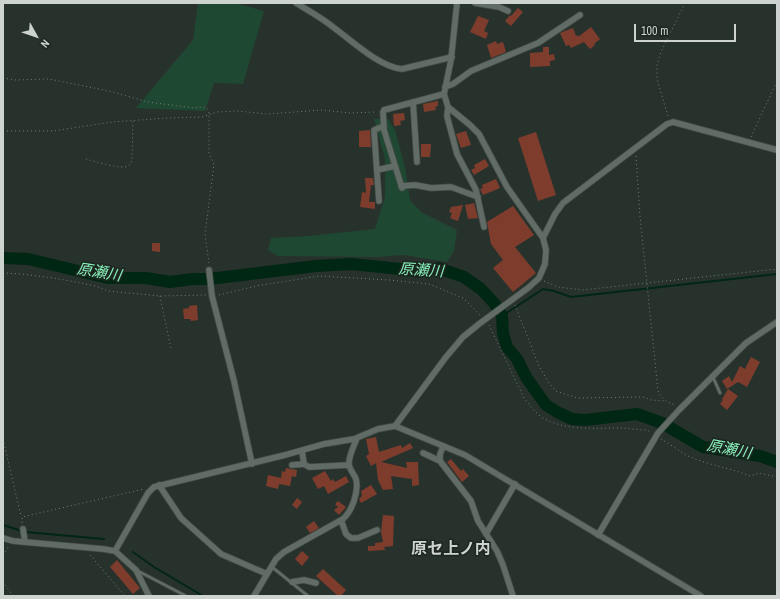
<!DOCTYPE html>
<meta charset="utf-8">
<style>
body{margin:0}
#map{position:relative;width:780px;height:599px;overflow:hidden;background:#28322c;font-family:"Archivo Narrow",sans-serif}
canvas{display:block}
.frame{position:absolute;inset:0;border:4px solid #cdd3cf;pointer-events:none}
.north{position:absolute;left:16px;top:16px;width:40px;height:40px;-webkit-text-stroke:3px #1e2822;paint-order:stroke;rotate:130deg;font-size:11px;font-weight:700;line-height:16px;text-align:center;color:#cdd3cf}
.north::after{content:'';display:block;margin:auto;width:14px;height:18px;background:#cdd3cf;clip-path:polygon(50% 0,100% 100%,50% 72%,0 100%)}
.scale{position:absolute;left:634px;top:24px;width:102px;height:18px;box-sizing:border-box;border:2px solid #cdd3cf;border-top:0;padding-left:5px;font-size:12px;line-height:14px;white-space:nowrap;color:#cdd3cf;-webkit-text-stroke:3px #1e2822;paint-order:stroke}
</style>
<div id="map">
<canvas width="780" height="599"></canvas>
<div class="frame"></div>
<div class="north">N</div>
<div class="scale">100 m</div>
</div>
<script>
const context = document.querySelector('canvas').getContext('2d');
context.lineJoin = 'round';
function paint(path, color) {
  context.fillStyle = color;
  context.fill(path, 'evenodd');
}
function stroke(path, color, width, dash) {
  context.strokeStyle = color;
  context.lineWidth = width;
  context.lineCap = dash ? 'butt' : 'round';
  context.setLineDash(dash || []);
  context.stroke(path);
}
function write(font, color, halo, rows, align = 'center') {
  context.font = font + ' "Archivo Narrow","Noto Sans JP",sans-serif';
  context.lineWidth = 3.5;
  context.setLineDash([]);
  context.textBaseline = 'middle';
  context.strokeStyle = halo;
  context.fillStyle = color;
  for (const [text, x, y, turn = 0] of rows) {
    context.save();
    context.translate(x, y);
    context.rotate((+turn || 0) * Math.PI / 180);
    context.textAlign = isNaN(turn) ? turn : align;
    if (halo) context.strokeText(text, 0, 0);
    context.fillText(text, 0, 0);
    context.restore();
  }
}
paint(new Path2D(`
 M 198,3 L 235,3 L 264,11 L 243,84 L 214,83 L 205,111 L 136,108 L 193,40 Z
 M 374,119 L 388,119 L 395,130 L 405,167 L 410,200 L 421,212 L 457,230 L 454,251 L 447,262 L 404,255 L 377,257 L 278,256 L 268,250 L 271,238 L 308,236 L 375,229 L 385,197 L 385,159 Z`), '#1f4833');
stroke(new Path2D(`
 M 502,316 L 543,289 L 554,291 L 571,297 L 777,274
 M 3,525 L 25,532 L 104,539
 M 133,552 L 154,567 L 203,596`), '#002614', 2);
stroke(new Path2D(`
 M 3,258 L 28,259 L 108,278 L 146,278 L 170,282 L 193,279 L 209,279 L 316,266 L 351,264 L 401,269 L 420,272 L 438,268 L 464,277 L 481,289 L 494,303 L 502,316 L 503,334 L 507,347 L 517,359 L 526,377 L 535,390 L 546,405 L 557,412 L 572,419 L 585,420 L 637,414 L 662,423 L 703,447 L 760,456 L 777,462`), '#002614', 12);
paint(new Path2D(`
 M 518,8 L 523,12 L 511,26 L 505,21 L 510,15 L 511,16 Z
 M 478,16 L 489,20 L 484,31 L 488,33 L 486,39 L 470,32 Z
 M 591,27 L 600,39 L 594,44 L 595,45 L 590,49 L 584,42 L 571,48 L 569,45 L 566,46 L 560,33 L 573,28 L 576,36 L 578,35 L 578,37 Z
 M 496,41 L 497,44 L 503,42 L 506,52 L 491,58 L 487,45 Z
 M 543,47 L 549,47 L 549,55 L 554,54 L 555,60 L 550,61 L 550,66 L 530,67 L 530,53 L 543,52 Z
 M 438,101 L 438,106 L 435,107 L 436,110 L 424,112 L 423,104 Z
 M 404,113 L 405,120 L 400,121 L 401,125 L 394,126 L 393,114 Z
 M 370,130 L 371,147 L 359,147 L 359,131 Z
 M 466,131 L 471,145 L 461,148 L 456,134 Z
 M 536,132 L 556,195 L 538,201 L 518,138 Z
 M 421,144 L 431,144 L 430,157 L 421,157 Z
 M 485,159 L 489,166 L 474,175 L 471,170 L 475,168 L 474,165 Z
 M 365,178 L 373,178 L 374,185 L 371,185 L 369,202 L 375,202 L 375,209 L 360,207 L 362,192 L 366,193 Z
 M 496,179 L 500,188 L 483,195 L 480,189 L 483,188 L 482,185 Z
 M 474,203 L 478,218 L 468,219 L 465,205 Z
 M 463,205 L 458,221 L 450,218 L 452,213 L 449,212 L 451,207 Z
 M 513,206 L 534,235 L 515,247 L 536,273 L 513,292 L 493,268 L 503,260 L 491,244 L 487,222 Z
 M 152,243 L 160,243 L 160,252 L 152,251 Z
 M 197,305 L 198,320 L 191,321 L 190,319 L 184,319 L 183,309 L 189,308 L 189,306 Z
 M 751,357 L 760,362 L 747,387 L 738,382 L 727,389 L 722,381 L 729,376 L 732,382 L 740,366 L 745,369 Z
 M 728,389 L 738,396 L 727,410 L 720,404 L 723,400 L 722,399 Z
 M 376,437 L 379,452 L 401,445 L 402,448 L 410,443 L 413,448 L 381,462 L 407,468 L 406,462 L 418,462 L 419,485 L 412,486 L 412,479 L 391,476 L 393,489 L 383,490 L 378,480 L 376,463 L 371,466 L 366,456 L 369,454 L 366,439 Z
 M 451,459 L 461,471 L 463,469 L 469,476 L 462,482 L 447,462 Z
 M 286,468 L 297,470 L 296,477 L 292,476 L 290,486 L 279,484 L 278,489 L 266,486 L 268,475 L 281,478 L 282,471 L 285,472 Z
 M 325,471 L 331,481 L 333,479 L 335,482 L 346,476 L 349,482 L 328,494 L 324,486 L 318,489 L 312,478 Z
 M 371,485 L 377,494 L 361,503 L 359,499 L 362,496 L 361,491 Z
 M 297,498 L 302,502 L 297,509 L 292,505 Z
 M 338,501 L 346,507 L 339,515 L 334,510 L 338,507 L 335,504 Z
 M 383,515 L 394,516 L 393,546 L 384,547 L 385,550 L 368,551 L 368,546 L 375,546 L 375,543 L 383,542 L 381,532 Z
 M 314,521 L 319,528 L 310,533 L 306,527 Z
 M 302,551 L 309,557 L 302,566 L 295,559 Z
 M 117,560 L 140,588 L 133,594 L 110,567 Z
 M 323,569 L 346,590 L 341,596 L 338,596 L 316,576 Z`), '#7e3d2c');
const lane = new Path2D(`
 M 713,377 L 720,393
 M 272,567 L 308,596
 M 138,571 L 186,596`);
const street = new Path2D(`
 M 296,3 C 309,11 322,18 333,27 C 351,40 379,67 402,69 L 452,57
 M 475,3 L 499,7 L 508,11
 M 445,87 L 453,84 L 471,71 L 538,43 L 580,15
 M 413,102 L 417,162
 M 448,107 L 447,116 L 457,154 L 476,190 L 484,227
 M 377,170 L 395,166
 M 401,186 L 415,185 L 431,188 L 451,187 L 478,197
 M 402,188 L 384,130 L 383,112 L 384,110 L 444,94
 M 379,201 L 374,130 L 384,126
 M 543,238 L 555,214 L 563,203 L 667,124 L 673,122 L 777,150
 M 209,270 L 212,296 L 234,381 L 252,464
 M 395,426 L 446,357 L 463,337 L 479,324 L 528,288 L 539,278 L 545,264 L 546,250 L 543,238 L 507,187 L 479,134 L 470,125 L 448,107 L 444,94 L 451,60 L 457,3
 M 443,447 L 440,454 L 440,461 L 471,501 L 478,521 L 497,551 L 503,565 L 513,596
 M 302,451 L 304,464
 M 423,453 L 440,461
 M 292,465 L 304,464 L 309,467 L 349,465
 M 159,485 L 181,518 L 221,554 L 267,574
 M 341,520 L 346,534 L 351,538 L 358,538 L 377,530
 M 23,529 L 25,542
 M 486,534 L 515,484
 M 598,535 L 658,433 L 679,410 L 746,343 L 777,322
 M 3,538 L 13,541 L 103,549 L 115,551
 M 292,582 L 304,580 L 316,583
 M 149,596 L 136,570 L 115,551 L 148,493 L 154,487 L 285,455 L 324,444 L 354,439 L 378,429 L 395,426 L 465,455 L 701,596
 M 254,596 L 276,559 L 284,552 L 343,519 C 352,511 359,492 356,479 C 354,474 350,470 349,465 C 348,457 354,446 357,438`);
stroke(lane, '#464e48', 4);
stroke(street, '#464e48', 7);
stroke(new Path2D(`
 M 3,78 L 16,80 L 49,79 L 109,91 L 148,102 L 194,108 L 202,107 L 208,109 L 209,114 L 209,154 L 214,164 L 205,235 L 209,263
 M 668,116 L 657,79 L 657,65 L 661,52 L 685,3
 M 3,131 L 53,131 L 112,122 L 168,118 L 202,117 L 217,112 L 237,111 L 268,114 L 322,110 L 350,113 L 376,112
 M 751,137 L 777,81
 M 636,156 L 640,216 L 658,391 C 662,399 667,402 675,405
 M 86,159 C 94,161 121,170 128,166 C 131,164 132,161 132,158 L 133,121
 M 3,273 C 29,274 55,278 81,283 C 90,285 99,286 107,291 L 160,296 L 206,295
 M 544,281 L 558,287 L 582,290 L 777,269
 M 219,295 L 256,286 L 319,276 L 389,280 L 429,284 L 463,298 L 480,315
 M 160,296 L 171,349
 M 515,305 L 539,366 L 549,383 L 556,391 L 577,398 L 643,397 L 651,400 L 665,401
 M 489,325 L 524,398 C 530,405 535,413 543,418 C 566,431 594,428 619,428 C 628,428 637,430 647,430 L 650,432
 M 3,439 L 21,516
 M 661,439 C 670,444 679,451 688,456 C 708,465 730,468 750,476 L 759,473 L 777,477
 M 22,523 L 22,517 L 144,489
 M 3,555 L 9,546
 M 90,555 L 125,596
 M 3,582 L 13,596`), '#757d78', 1, [1, 3]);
stroke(lane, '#606c65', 2.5);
stroke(street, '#606c65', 5.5);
write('italic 15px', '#88f0b9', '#1e2822', [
 ["原瀬川",421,271,4],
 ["原瀬川",99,273,9],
 ["原瀬川",729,450,11]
]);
write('bold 16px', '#cdd3cf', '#1e2822', [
 ["原セ上ノ内",451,550]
]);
</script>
